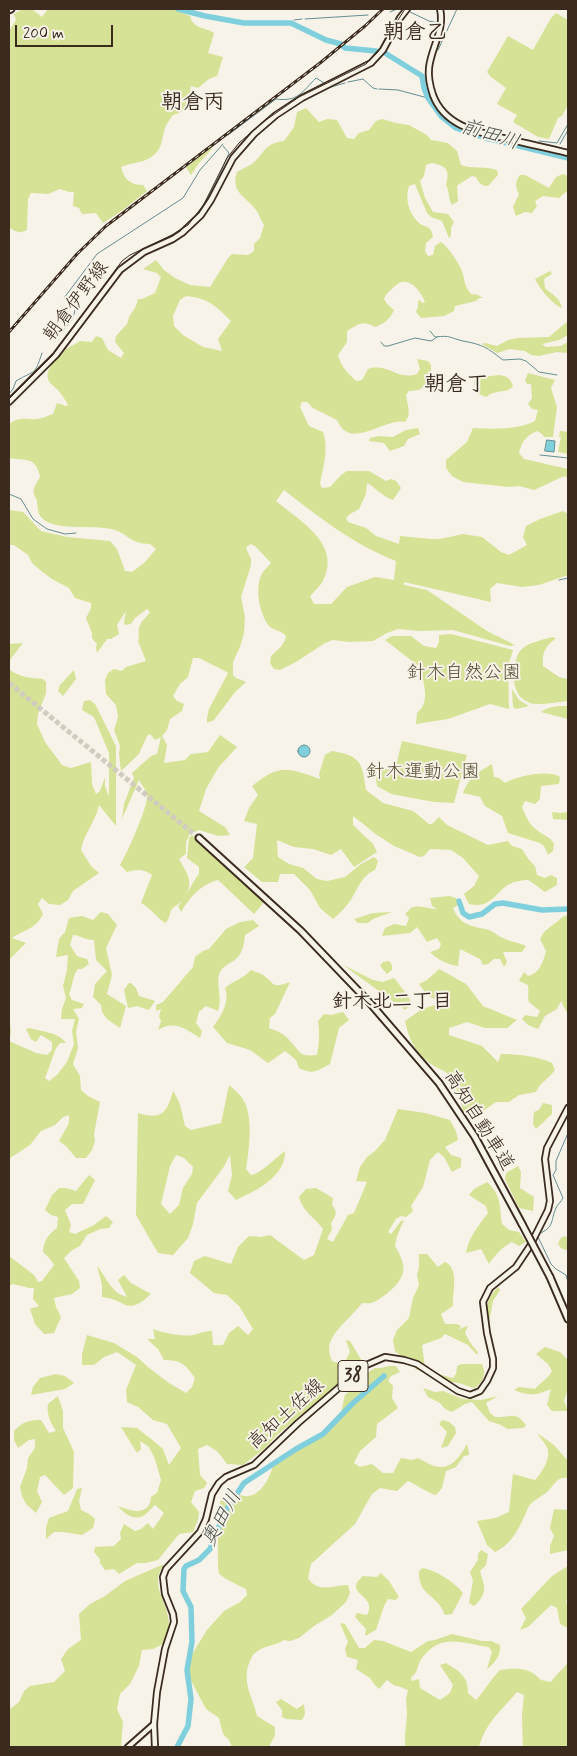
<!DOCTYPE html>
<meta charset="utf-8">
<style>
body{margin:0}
#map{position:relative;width:577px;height:1756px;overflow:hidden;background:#f7f3e8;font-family:Mynerve,sans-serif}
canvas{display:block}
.frame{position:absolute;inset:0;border:10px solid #3b2a1e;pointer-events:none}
.scale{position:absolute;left:15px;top:25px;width:98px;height:22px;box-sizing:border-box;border:2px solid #3b2a1e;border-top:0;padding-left:6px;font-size:15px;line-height:18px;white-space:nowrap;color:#3b2a1e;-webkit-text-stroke:4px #f7f3e8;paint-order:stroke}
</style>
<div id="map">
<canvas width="577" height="1756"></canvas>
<div class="frame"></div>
<div class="scale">200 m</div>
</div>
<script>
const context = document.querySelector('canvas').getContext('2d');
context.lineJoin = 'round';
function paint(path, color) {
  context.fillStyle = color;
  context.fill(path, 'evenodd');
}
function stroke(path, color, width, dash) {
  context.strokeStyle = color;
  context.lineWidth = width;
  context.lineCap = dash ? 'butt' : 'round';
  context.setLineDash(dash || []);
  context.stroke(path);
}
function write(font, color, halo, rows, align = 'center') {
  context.font = font + ' Mynerve,"Klee One",sans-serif';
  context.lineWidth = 4;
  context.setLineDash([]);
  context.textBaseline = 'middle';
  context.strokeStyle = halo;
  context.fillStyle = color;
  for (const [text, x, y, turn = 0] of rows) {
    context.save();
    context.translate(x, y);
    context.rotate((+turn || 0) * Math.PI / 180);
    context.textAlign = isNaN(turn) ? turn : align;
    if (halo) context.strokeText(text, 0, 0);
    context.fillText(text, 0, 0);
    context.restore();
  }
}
paint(new Path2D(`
 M 22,9 L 32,9 L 42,17 L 48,9 L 173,9 L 190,16 C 193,29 205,27 214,33 L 208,53 L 223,57 L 217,76 L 209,79 L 198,88 L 191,86 C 189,98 188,112 173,115 C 170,119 167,123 165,128 C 161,141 163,151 148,159 C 140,163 130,163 121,167 C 124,179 130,185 143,185 L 147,191 L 123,210 L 103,223 L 96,213 L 82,214 L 79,208 L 73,206 L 74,192 L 69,192 L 60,189 L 48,194 L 31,193 L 28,199 L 27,230 C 19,234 16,232 9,227 L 9,31 L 16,20 L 14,14 Z
 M 556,13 L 568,20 L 568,105 L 562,116 L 558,118 L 549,139 L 538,137 L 513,122 L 517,115 L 497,104 L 506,88 L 491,77 L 487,72 L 508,36 L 533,50 L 551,18 Z
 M 306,108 L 319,122 L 327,119 L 337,120 L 347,138 L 354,139 L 359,133 L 369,130 L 376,121 L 382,119 L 396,123 L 409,125 L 427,135 L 431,140 L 448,143 L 457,151 L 461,165 C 472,169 485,166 497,170 L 498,175 L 488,186 C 481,186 479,183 476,177 L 472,176 C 467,180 462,181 457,186 L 458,201 L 452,205 C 448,198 450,192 446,185 C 450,170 447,166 432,163 L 426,165 L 424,176 L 420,181 L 425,198 L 433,212 L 448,214 L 454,222 L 451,228 L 451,236 L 449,238 L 442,221 L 431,217 L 427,213 L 415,184 L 409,186 C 405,198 408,211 417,221 C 424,229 431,223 433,237 L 426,243 L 425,251 L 428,256 L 433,255 L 435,246 L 441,242 C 448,247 459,263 462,271 C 465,280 464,286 471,294 L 478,295 L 483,298 L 479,298 L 476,301 L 455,306 L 454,311 L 444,316 L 421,318 L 416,312 L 418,307 L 418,301 L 420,300 L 422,303 L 425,302 C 420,290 408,274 395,286 C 390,291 386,293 384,299 L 387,304 L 394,310 C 390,319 384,324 375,327 C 361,320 360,324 347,331 L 347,342 L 338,355 C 341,367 348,373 356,381 L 362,380 L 368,369 C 387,362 398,381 417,374 L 420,369 L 417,359 L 428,361 L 431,365 L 431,378 L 429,384 L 435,393 L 431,394 L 428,389 L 423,387 L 419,390 L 409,391 L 406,395 C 407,405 412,413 405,422 C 385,417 350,452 337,420 L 313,408 L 307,402 L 302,402 L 300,407 L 309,426 L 323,432 C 329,448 323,468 320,484 L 322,488 L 330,487 L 341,475 L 347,471 L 369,471 L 386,481 L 391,479 L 396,481 L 401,488 L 393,500 C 383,497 376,488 367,483 L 366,494 L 359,509 L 350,514 L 346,518 L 348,522 L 366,528 L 376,536 L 399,544 L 400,536 L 431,539 L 440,539 L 463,534 L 482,537 L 501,552 L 509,555 L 527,545 L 523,537 L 526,526 L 540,519 L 563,511 L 568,514 L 568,575 L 539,585 L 522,587 L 497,583 L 490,589 L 491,602 L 404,582 L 404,585 L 427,590 L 487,631 L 515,645 L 510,646 L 453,630 L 420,631 L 398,629 L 387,633 L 373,641 L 349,642 L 333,640 L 325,643 L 296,662 L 280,670 L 274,669 L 270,663 L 271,656 C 278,649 284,646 286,636 C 281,630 274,631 269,626 C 259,613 254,586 263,572 C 265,569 269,566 271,563 L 255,546 L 250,544 L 246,548 L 251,559 L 251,565 L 241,597 L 245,617 L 244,633 L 240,647 L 233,662 L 233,675 L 236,678 L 246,682 L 235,692 L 214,720 L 207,723 L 207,718 L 209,709 L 228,673 L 225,671 L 199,658 L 193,658 L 188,677 L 180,684 L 173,696 L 177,701 L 184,704 L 182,711 L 170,719 L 167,730 L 162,736 L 167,745 L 164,763 L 185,760 L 191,754 L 208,752 L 220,735 L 237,747 L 218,768 L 206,789 L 199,811 L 225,827 L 230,835 L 218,836 L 199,830 L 190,834 L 186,842 L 186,854 L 179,859 C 187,873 195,883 184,898 C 181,903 176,905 172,909 C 169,914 170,919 165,923 C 156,917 151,908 141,903 L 152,875 C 144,869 137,869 127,872 L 120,865 C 127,853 149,806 147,794 C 146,790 141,784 139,780 L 122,819 L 124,804 L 134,778 L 132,773 L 151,756 L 157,754 L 161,737 L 155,740 L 150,734 L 147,736 L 139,754 L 121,771 L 119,754 L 120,746 L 114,730 L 118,717 L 116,705 L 106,694 L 105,680 L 108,673 L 114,669 L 122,671 L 126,667 L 146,661 L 138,641 C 140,636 138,632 139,628 C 140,622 147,617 150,612 L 147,609 L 135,618 L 131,624 L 125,625 L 124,622 L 126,611 L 117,625 L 119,634 L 111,639 L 107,639 L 97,653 L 96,647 L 97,644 L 92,638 L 92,633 L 86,618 L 91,608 L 91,603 L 75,598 L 69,588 L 52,579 L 40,570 L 32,563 L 28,555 L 14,545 L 9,545 L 9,510 L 23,512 L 41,531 L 67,537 L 110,541 L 117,549 L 125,571 L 132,572 L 144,563 L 156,549 L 150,544 C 129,544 127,532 111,529 C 94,525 56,531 43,519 C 37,514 38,508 37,501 C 36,497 35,498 34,494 C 32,488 37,483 40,477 C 36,456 26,461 9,458 L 9,424 C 21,416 25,420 37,419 C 43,419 48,415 53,414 L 57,403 L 66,406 L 68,405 C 65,400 62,394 57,389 C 54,386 50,384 49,381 C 43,372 57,357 64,351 C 69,346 75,345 80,341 L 92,342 L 96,336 L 102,338 L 108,350 L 121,358 L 124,353 L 115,342 L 116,336 L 127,324 L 129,317 L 136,306 L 138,299 L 142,299 L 155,293 L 161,277 L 157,273 L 143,269 L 156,260 L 164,270 L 175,278 L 190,285 L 210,287 L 228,258 L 232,254 L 248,255 L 254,251 L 254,244 L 260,238 L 264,225 C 261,221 260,216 257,211 C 247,197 230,193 237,172 C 242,169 247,167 252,164 C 266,152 263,144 284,141 L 294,127 L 297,112 ZM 186,296 C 208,298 216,306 231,321 L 218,339 L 222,351 L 203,347 L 183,335 L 174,326 L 173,316 L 180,300 ZM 284,490 C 320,518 353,544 396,561 L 394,580 L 375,577 L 347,587 L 331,604 L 314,604 L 310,596 C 314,592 320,586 323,581 C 342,544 300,521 276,501 Z
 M 211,148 L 212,149 L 199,163 L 191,175 L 186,167 Z
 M 563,174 L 568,176 L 567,191 L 559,198 L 543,196 L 535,201 L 537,206 L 532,213 L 525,212 L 516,216 L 513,207 L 519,194 C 515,186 515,182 520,175 L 525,175 L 549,188 L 556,177 Z
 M 550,271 L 552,274 L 544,279 L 545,288 C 553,295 560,298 562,308 C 552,304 540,289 535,279 Z
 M 568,321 L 568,335 L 559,340 L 542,344 L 546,347 L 561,346 L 568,342 L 568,353 L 557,352 L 539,356 L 531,355 L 525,351 L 510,349 L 497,353 L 482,344 L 485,343 L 497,346 L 508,340 L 518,338 L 549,337 Z
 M 528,373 L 555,380 L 551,388 L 557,407 L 553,437 L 544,437 L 542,434 L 537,431 C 526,436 522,441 519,453 L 524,459 L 568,469 L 568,480 L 566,476 L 562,477 L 534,490 L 519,486 L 509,487 L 463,482 L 452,476 L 446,468 L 446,460 L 467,442 L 473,428 C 492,429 519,430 535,421 L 538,410 L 532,409 L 528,404 L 532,398 L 531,384 L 527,384 L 525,380 Z
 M 499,375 C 507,376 510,378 513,386 C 507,393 502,390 493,393 C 491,393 488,396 486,397 C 477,394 474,390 474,381 L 483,377 Z
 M 418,428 L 420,434 L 408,439 L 404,446 L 390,451 L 384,443 L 369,441 L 370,438 L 379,436 L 393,437 L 406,430 Z
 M 560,431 L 568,432 L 568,454 L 558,452 L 561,437 L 559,437 Z
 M 451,634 L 513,650 L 508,666 L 509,709 L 490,704 L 448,719 L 416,724 L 417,713 C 431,702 423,684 421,668 L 385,640 L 392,636 L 411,636 L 424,646 L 436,648 L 439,642 L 439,635 Z
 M 552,637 L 556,638 C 545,647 542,652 543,666 L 559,677 L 568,679 L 568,701 C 558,702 538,706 530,703 C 523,700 518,696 516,689 C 512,680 514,659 520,651 C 526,643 542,640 552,637 Z
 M 23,643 L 9,661 L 9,644 Z
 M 9,669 C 18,677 31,678 43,679 L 46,682 L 46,693 L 38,714 L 37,724 L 45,742 L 62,765 L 71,768 L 91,762 L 92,784 L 96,794 L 100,791 L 105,777 L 105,786 L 109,797 L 109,753 L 94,717 L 82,710 L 84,701 L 90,700 L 95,704 L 116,746 L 116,826 L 99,805 C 96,821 84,833 81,850 L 91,866 L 99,873 L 73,891 L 68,900 L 60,905 L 49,904 L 42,898 L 38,904 L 43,914 C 35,930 25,929 12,938 L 26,943 L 9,960 Z
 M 74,670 L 76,679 L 63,696 L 58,691 L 60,685 Z
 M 512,689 L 519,700 L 529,706 L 516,709 L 513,707 Z
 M 568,706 L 568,719 L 541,712 C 548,706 560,706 568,706 Z
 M 402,741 L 467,755 L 454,803 L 434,802 L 391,794 L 377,786 L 374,768 L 395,770 Z
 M 332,751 C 361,756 362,762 366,790 L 383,803 L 413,811 L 429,824 L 432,824 L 439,817 L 447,825 L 488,845 L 508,841 L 512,846 L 522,849 L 529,860 L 535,866 L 537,875 L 545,878 L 551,875 L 557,878 L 557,885 L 545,892 C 540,889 534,883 528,880 C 527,880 522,880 520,881 C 496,883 496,911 469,904 L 464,894 L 474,886 L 479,876 L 463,858 L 451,850 L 430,849 L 424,856 L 420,857 L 394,846 L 377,835 L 353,816 L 353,825 L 373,844 L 377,852 L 354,867 L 341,849 L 331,855 L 313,849 L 294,847 L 277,840 L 278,857 L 289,864 L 303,868 L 317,879 L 327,881 L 345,877 L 361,864 L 374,857 L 378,861 L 375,870 C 361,876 358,889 350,901 C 345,908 340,913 333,919 L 320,908 L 310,890 L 294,874 L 280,874 L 278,882 L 262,882 L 244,867 L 253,858 L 257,824 L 244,821 L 249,808 L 258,795 L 252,786 C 280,763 288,768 320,779 L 319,774 L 325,755 Z
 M 492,764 L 494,777 L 499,778 L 505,783 C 516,776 549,769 560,777 L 559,784 L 541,786 L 540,799 L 535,804 L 525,801 L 522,807 C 526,816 529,825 538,831 C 544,836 550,836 554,844 L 553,851 L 548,855 L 544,846 L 540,843 L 508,833 L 502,816 L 485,806 L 480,797 L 463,793 C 470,776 477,773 492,764 Z
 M 552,812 L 561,813 L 568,812 L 568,820 L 553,819 Z
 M 192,835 L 265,901 L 254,914 L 218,880 C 201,884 189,898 181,912 L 178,906 C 187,896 191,884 199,874 L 199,867 L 187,858 L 189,838 Z
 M 449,896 L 456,898 L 460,904 L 453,908 C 460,926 473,926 489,930 C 494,932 498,936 503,938 C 510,942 518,942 526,946 L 522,952 L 503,952 L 507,962 L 504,967 L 500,959 L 494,959 L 488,964 L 483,965 L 480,959 L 460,949 L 458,966 C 449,965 436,959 430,952 L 439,949 L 441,944 L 437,938 L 427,942 L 417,927 L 410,933 L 382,936 L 385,928 L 394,924 L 406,926 L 409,918 L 405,914 C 407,912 409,910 411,908 C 419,904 429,909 437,909 L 432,906 L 430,898 Z
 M 101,912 L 108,914 L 117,925 L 106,948 L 112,975 L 107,994 L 126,1006 L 120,1028 L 107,1019 L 102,1012 L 101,1005 L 93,997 L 95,984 L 107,971 L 96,960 L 94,940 C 84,940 79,935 73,935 L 70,945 L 77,956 L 87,959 L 89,964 L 82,969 L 78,969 C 72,976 73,986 69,994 L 72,1000 L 84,1004 L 82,1008 L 73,1009 L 79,1019 L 76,1032 L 78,1048 L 73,1064 L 80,1076 L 81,1090 L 88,1096 L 100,1102 L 94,1134 L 95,1141 L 92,1150 L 86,1158 L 76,1158 L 66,1146 L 59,1141 L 69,1123 L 69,1115 L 63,1117 L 55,1125 L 41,1131 L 30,1145 L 10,1158 L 9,1162 L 9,1023 L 10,1023 L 11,1032 L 9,1041 L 36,1053 L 47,1055 L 52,1050 L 52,1042 L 41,1035 L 36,1042 L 31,1039 L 26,1029 L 30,1028 C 43,1032 58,1032 66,1043 L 60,1043 L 56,1048 L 45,1078 L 49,1081 L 57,1075 L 67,1062 L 74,1044 L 72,1031 L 75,1019 L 61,1019 L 62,1009 L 66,998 L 63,986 L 67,970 L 68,955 L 56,957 L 59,939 L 65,932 L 69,918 L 82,916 L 93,920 Z
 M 392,912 L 373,919 L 368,923 L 358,923 L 354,919 L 373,913 Z
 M 568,915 L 568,1015 L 561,1001 L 557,1009 L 545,1016 L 538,1029 L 528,1025 L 522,1019 L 525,1015 L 537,1017 L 540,1011 C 523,997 530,1005 528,985 L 519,981 L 524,972 L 528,976 C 540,973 543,962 546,951 L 540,939 L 544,932 L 564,916 Z
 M 253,920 L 259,926 L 245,935 C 244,944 243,953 235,960 C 229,964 224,965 220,972 C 215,984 223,997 218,1011 L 206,1006 L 199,1012 L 196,1023 L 202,1031 L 200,1038 C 185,1029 175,1020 158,1030 L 161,1021 L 159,1017 L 161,1009 L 156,1011 L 156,1005 L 163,1002 L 193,967 L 195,957 L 203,951 L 209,949 L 226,929 L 240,922 Z
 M 389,961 L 392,965 L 392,970 L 387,974 L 380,966 L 383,962 Z
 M 343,965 L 373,980 L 383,982 L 394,978 L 409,997 L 411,1005 L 405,1010 Z
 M 439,969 L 466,984 L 483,1006 L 517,1020 L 507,1028 L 485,1028 L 467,1022 L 449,1028 L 449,1035 L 482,1046 L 498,1062 L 501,1054 C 517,1054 537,1056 552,1063 L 555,1070 C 548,1080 541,1081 536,1092 L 519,1095 L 509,1102 L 496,1102 L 476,1116 L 464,1113 C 460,1100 457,1085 448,1074 C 444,1070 439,1069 434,1066 C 417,1055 409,1041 405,1021 L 422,1009 L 435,1005 L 435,999 L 428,996 L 419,984 L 427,980 Z
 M 251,970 C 255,972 260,973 263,975 C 276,984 271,989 290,982 L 275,1014 L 270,1018 L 269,1028 C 277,1031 285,1034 290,1041 C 301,1052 298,1057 317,1055 C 319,1044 320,1032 318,1021 L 324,1014 L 331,1015 L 343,1012 L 349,1020 L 339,1028 L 330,1064 C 317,1071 313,1075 299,1068 L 296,1060 L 285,1051 L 268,1063 L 250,1050 L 227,1043 L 213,1027 C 221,1016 230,1003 225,988 C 233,981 244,978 251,970 Z
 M 129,983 L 131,983 L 136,988 L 139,996 L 155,1001 L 149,1010 L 137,1006 L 128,1008 L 124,990 Z
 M 229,1085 C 235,1090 242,1096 245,1103 C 253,1121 249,1150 246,1169 L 251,1175 C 262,1173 275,1158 285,1151 C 286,1176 256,1191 236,1200 L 228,1191 L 232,1175 L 230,1155 L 223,1168 L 197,1203 L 193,1224 L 188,1238 L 173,1255 L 158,1253 L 136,1215 L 138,1113 C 162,1120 167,1113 173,1091 C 181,1102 182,1114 185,1126 L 191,1130 L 221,1123 ZM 176,1155 L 184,1158 L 193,1167 L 192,1174 L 183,1188 L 179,1205 L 170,1214 L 161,1204 L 170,1166 Z
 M 543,1103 L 552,1105 L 552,1114 L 536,1129 L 533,1124 L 534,1112 L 539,1110 Z
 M 398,1109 L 425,1113 L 450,1120 L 456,1131 L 458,1140 L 445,1147 L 451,1155 L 461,1158 L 461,1167 L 452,1172 L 444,1157 L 438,1152 L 430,1160 L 423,1187 L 411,1206 L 413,1211 L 406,1217 L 401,1216 L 396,1219 L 388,1232 L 391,1234 L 401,1221 L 404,1220 L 397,1236 L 395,1246 C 399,1253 405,1263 403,1272 C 401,1284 384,1297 374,1302 C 370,1304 366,1303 362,1303 C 352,1317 329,1333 329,1349 C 329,1353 331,1358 332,1361 L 343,1365 L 350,1352 L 346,1340 L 350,1341 L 362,1361 L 346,1376 L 331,1394 L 307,1410 L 277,1435 L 264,1449 L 243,1465 L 227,1464 L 218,1452 L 207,1445 L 198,1449 L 200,1475 L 207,1483 L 204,1488 L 195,1491 L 191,1502 L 199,1512 L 198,1520 L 193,1532 L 179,1534 L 158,1560 L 146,1563 L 137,1563 L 119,1574 L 114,1569 L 105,1570 L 100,1563 L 100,1559 L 94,1552 L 95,1547 L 114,1546 L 121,1539 L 120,1533 L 124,1524 L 135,1531 L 141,1529 L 148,1523 L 153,1529 L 164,1513 L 155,1505 C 151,1508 147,1514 143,1516 C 133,1521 123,1513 118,1506 C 130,1511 150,1517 151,1497 L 157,1493 L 161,1480 L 155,1459 L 149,1447 L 140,1441 L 141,1449 L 137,1453 L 121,1427 L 137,1428 L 151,1439 L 163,1449 L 169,1465 L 181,1448 L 167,1424 L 153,1420 L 138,1407 L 127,1402 L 126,1390 L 136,1365 L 117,1352 L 104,1357 L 94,1365 L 82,1365 L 82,1354 L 87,1335 L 114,1343 L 137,1357 L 148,1367 L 169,1383 L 186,1393 L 192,1387 L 195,1378 C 185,1364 181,1360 164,1360 L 158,1349 L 147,1339 L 155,1339 L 153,1329 C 163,1333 186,1338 197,1334 C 203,1332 205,1331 212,1331 L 213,1345 L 223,1345 L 229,1333 L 238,1326 L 248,1335 L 253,1329 L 239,1306 L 227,1295 L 214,1293 L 190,1273 L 194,1261 L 205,1256 L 231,1264 L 238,1247 L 249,1236 L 261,1237 L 270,1235 L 304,1260 L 314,1255 L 323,1229 C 314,1217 303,1212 299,1197 L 306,1189 L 316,1188 L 333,1198 L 332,1205 C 338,1212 336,1216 331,1223 L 332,1229 L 327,1239 L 333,1242 L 348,1215 L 354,1213 L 367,1182 L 356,1181 L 360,1167 L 367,1157 L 375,1151 L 385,1140 Z
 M 518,1166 L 521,1172 L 520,1188 L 534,1197 L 533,1211 L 519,1208 L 505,1179 L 506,1173 Z
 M 89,1175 L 95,1180 L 83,1204 L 72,1204 L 65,1210 L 71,1225 L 69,1232 L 75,1234 L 94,1225 L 106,1216 L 113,1222 L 109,1228 L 100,1229 L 87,1235 L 80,1246 L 71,1251 L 64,1258 L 79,1281 L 80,1288 L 72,1294 L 54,1298 L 56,1307 L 61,1317 L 54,1333 L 44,1334 L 35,1324 L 30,1309 L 39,1306 L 33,1299 L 34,1288 L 29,1288 L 13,1284 L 9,1286 L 9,1289 L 9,1256 L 34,1275 L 38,1282 L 42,1281 L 54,1265 L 50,1259 L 43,1252 C 44,1240 48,1235 57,1228 L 58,1217 L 51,1215 L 45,1210 L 52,1195 L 59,1188 L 66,1188 L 76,1191 Z
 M 487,1182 C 502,1196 499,1204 502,1224 L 509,1230 L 519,1232 L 526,1242 L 519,1246 L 512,1242 C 502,1247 496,1254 489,1264 L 481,1249 L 466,1253 C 469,1237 478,1226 488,1213 L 486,1206 L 469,1195 L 474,1189 Z
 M 564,1236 L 568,1238 L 568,1251 L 561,1248 L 558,1244 L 560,1239 Z
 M 419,1254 L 427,1254 L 438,1267 L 445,1262 C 460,1269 452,1293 453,1306 L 441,1314 L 445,1324 L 457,1324 L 461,1326 L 459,1330 L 464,1327 L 468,1326 L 465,1333 L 471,1344 L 478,1352 L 477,1355 L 468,1345 L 445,1334 L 441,1338 L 422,1345 L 425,1367 L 417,1370 L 395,1351 L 393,1340 L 397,1330 L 409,1318 L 413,1298 L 419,1285 L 417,1275 L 419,1267 Z
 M 97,1266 C 107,1278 111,1293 127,1297 L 118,1280 L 124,1275 L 131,1283 L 151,1294 C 126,1317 128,1300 102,1297 L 102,1285 Z
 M 498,1287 L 500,1290 L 493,1301 L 488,1328 C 484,1312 486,1299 498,1287 Z
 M 545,1347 L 560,1352 L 568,1360 L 568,1388 L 564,1401 L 568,1411 L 552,1411 L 547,1405 L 551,1389 C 535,1396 530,1396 514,1390 L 519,1387 L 535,1389 C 541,1382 548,1379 552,1371 L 548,1364 L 536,1354 Z
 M 462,1364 L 482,1364 C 487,1375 483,1381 475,1388 C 469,1387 463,1384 458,1383 C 451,1382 446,1381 440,1379 L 438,1374 L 453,1378 L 456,1374 L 457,1366 Z
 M 389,1366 L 396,1366 L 400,1372 L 391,1376 L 388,1381 L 393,1386 L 392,1398 L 398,1408 L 377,1424 L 376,1437 L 360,1451 L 354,1463 L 360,1467 L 372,1464 L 383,1473 L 393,1473 L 401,1458 L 412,1460 L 418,1458 C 422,1460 425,1462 429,1464 C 449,1473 458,1460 467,1444 L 469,1452 L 469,1455 L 464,1456 L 456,1467 L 446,1471 L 442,1488 L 436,1495 C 425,1492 418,1485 408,1481 L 397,1491 L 380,1488 L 372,1494 L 355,1524 L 311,1564 L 308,1578 C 318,1594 333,1585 348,1585 L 350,1593 L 346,1602 L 332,1615 L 314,1626 L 299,1638 L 290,1641 L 284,1640 C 275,1646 264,1645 255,1653 C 251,1656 250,1662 248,1666 C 243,1685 253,1698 257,1716 L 275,1727 L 275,1735 L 269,1747 L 232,1747 L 229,1740 L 223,1734 L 219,1718 L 206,1709 L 188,1675 L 189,1659 L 207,1630 L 224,1611 L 240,1602 L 247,1595 L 246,1589 C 240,1586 222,1578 219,1573 C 217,1569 218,1507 220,1502 C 223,1497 227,1495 232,1492 C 237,1494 244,1497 248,1496 C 262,1495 273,1473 273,1462 L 318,1439 L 329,1429 L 341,1412 L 345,1395 L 350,1391 L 353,1386 L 358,1386 L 364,1375 L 375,1368 L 381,1368 Z
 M 56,1374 L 65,1376 L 74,1383 L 65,1389 L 31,1395 L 33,1387 L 40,1378 Z
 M 423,1388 L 435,1392 L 443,1391 L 463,1399 L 481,1400 L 498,1396 L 486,1403 L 490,1413 L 495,1417 C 511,1418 515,1410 526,1425 L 523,1428 L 507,1429 L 501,1425 L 489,1421 L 472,1402 L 465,1404 L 452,1412 L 445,1409 L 440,1403 L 428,1397 Z
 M 58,1396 L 63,1411 L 63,1428 L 74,1452 L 73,1488 L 64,1495 L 45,1475 L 40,1477 L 37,1491 L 42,1502 L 36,1513 L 26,1504 L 22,1496 L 20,1487 L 27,1468 L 28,1458 L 35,1448 L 35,1439 L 29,1440 L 18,1448 L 14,1440 L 14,1431 C 22,1422 29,1420 41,1420 L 49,1433 L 56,1431 C 51,1424 46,1413 48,1404 Z
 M 442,1420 L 449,1422 L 455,1427 L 456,1433 L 448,1446 L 441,1448 L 447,1432 L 439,1424 Z
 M 537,1433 L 554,1445 L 568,1461 L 568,1478 C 558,1477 556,1482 550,1489 C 544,1496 534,1499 529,1506 C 527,1509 526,1514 524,1517 C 518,1531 509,1546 495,1552 L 487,1545 L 477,1521 L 496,1518 L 509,1512 L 513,1474 L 535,1480 C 541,1473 550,1461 548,1450 C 547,1445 540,1438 537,1433 Z
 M 82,1488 L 79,1501 L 81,1510 L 89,1514 L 95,1519 L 93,1528 L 82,1535 L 63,1532 L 54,1532 L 46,1539 L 46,1528 L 49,1518 L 68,1511 L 77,1489 Z
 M 554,1509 L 568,1510 L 568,1550 L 550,1554 L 550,1546 L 554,1536 L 550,1528 Z
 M 481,1550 L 488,1554 L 486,1565 L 480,1571 C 485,1588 488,1593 474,1606 L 469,1603 L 473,1581 L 470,1572 L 478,1560 L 478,1554 Z
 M 164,1564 C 148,1587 169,1601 169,1625 C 169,1631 165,1638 163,1644 L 153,1649 L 142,1650 L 139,1666 L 130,1684 L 120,1694 L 117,1709 L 123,1722 L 121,1747 L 9,1747 L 9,1710 L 19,1702 L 24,1691 L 30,1686 L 54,1682 L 65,1671 L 61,1659 L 68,1649 L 81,1640 L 79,1614 L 90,1604 L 105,1596 L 125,1581 Z
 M 568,1566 L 568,1597 L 566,1601 L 568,1607 L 568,1628 L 560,1624 L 557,1608 L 551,1605 L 528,1627 L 520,1630 L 526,1618 L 521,1609 L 552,1576 Z
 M 423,1568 C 437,1571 453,1581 463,1593 L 452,1614 L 445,1615 C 437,1593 418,1597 419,1571 Z
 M 381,1573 L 389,1581 L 399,1597 L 395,1600 L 388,1599 L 384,1606 L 376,1630 L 365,1636 L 366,1629 L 355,1617 L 357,1613 L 367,1615 C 379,1595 341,1594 363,1576 L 377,1577 Z
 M 340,1623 L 345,1624 L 359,1648 L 365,1648 L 374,1640 L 383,1641 L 411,1652 L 428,1641 L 435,1640 L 452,1634 L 482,1641 L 491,1641 L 500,1645 C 501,1655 495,1663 487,1669 L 492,1652 L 489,1647 C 462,1644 442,1632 422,1658 C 416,1666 420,1670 411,1678 L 412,1681 L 419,1679 L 420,1688 L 440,1700 L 450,1693 L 453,1685 L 440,1665 L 446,1663 C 460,1672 468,1676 468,1693 L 476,1700 C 485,1690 491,1679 500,1670 C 517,1668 529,1667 541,1680 L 551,1682 C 556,1674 563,1670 568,1662 L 568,1747 L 523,1747 L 522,1716 L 524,1695 L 517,1692 C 501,1711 486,1722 479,1747 L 405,1747 L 405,1736 L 407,1714 L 406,1699 L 408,1690 L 398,1686 L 395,1686 L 387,1680 L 379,1689 L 374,1684 L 370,1678 L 356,1669 L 358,1660 L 347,1657 L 345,1649 L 348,1642 Z
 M 281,1699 L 297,1709 L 304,1704 L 305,1714 L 302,1720 L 287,1719 L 282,1717 L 282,1710 L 276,1702 Z`), '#d6e295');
const water = new Path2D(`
 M 547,440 L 555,441 L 554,452 L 545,451 Z
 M298 751a6 6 0 1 1 12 0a6 6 0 1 1-12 0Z`);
paint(water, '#80cfdd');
stroke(water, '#648d91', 1);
stroke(new Path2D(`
 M 390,12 L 397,9
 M 409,12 L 412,9
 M 410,12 L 429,21 L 439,23
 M 305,19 L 368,15
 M 294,20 L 302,19
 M 438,50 L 457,9
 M 348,82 L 363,79 L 373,88 L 377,89
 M 331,87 L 345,83
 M 379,89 L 398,90 L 428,98
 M 228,135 L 276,99 C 298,102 302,92 316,78 L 324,83
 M 539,141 L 557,143 L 568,124
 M 560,144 L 568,130
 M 168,237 C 202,220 215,185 229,153 L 223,146
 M 75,307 L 64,298 L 97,254 L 183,198 L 200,170 L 223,144
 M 430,331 L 435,337 C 451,335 450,338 463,341 C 484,345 486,347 503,360 L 520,359 L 526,361 L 539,372 L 557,375
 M 55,337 C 64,329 73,323 75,310
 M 381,342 L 384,346 L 388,346 L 415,338 L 431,341 L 437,337
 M 9,394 L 13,389 L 16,381 C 36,369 34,377 42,353
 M 540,455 L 568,458
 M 9,494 L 21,499 L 33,519 L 47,529 L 65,534 L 76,533
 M 559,580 L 568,578
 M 568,1133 L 556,1161 L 556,1170 L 553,1175 L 563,1198 C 561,1202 557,1205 556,1208 C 550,1222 555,1226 539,1234 L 538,1237 L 551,1264 L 556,1269 L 566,1275 L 568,1282`), '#648d91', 1);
stroke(new Path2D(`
 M 178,9 L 205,16 L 244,23 L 291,23 L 326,40 L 341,44
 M 343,46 L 345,48 L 376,51
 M 385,53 L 422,76 L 424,88 L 428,98 L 441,116 L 456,128 L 482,137 L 568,158
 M 459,901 L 463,913 L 469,917 L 482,914 L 495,904 L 503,903 L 542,910 L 568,909
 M 177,1747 L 188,1726 L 191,1699 L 187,1670 L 192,1642 L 191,1607 L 183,1591 L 184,1569 L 186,1566 L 199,1560 L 210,1549 L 225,1512 L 244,1483 L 296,1449 L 323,1434 L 352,1404 L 384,1376`), '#80cfdd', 5.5);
stroke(new Path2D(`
 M 9,683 L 199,838`), '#d1cbc0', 5, [5, 2.5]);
const minor = new Path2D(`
 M 128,1747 L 154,1724`);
const major = new Path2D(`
 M 440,9 C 445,30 431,48 429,68 C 428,77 430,86 433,95 C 445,127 478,132 508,139 C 528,144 548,148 568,153
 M 9,402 L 56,355 L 120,270 L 144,252 L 173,239 L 182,233 L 201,215 L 211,200 L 233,158 L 254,134 L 276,115 L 302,98 L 371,63 L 383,50 L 400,18 L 407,9
 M 155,1747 L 154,1724 L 157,1692 L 165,1649 L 174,1622 L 173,1614 L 165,1594 L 163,1577 L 166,1569 L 200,1532 L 206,1519 L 212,1494 L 219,1483 L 226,1477 L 254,1465 L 298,1423 L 364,1366 L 385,1357 L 404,1360 L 417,1364 L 458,1391 L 470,1395 L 480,1391 L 487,1381 L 493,1368 L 493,1359 L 487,1333 L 483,1302 L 490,1288 L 516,1267 L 530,1246 L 548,1210 L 550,1201 L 545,1159 L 547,1148 L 568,1108`);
const highway = new Path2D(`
 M 9,10 L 11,9
 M 199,838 L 301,931 L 370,1003 L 439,1083 L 475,1137 L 522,1224
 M 550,1277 L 568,1319`);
stroke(minor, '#3b2a1e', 8);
stroke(major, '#3b2a1e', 8);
stroke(highway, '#3b2a1e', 9);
stroke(minor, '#f7f3e8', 4);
stroke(major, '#f7f3e8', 4.5);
stroke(highway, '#f7f3e8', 5);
stroke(new Path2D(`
 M 9,399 L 52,356 L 122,261 L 130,255 L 172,235 L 188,225 L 203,206 L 227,158 L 239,143 L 263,122 L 299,97 L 366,64 L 377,53 L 405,9`), '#3b2a1e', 1);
const rail = new Path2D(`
 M 9,332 L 77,254 L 106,226 L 320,63 L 365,26 L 383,9`);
stroke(rail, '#3b2a1e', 3);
stroke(rail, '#f7f3e8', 1, [4]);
const highwayBridge = new Path2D(`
 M 522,1224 L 550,1277`);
stroke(highwayBridge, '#3b2a1e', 9, []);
stroke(highwayBridge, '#f7f3e8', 5);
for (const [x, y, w] of [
 [353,1376,30]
]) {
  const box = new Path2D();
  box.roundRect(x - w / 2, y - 15.5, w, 31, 4);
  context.fillStyle = '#f7f3e8';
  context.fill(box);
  stroke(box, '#3b2a1e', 1);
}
write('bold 18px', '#3b2a1e', null, [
 ["38",353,1376]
]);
write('19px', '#3b2a1e', '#f7f3e8', [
 ["朝倉伊野線",77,302,-53],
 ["高知自動車道",478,1121,58],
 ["高知土佐線",287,1415,-42]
]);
write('19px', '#5a4f36', '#f7f3e8', [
 ["針木自然公園",464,674],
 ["針木運動公園",423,773]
]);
write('italic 20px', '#4c534e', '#f7f3e8', [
 ["前田川",490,136,17],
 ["奥田川",223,1519,-61]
]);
write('bold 20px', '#3b2a1e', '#f7f3e8', [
 ["針木北二丁目",392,1003]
]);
write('bold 21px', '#3b2a1e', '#f7f3e8', [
 ["朝倉乙",415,34],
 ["朝倉丙",193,104],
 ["朝倉丁",456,386]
]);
</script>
